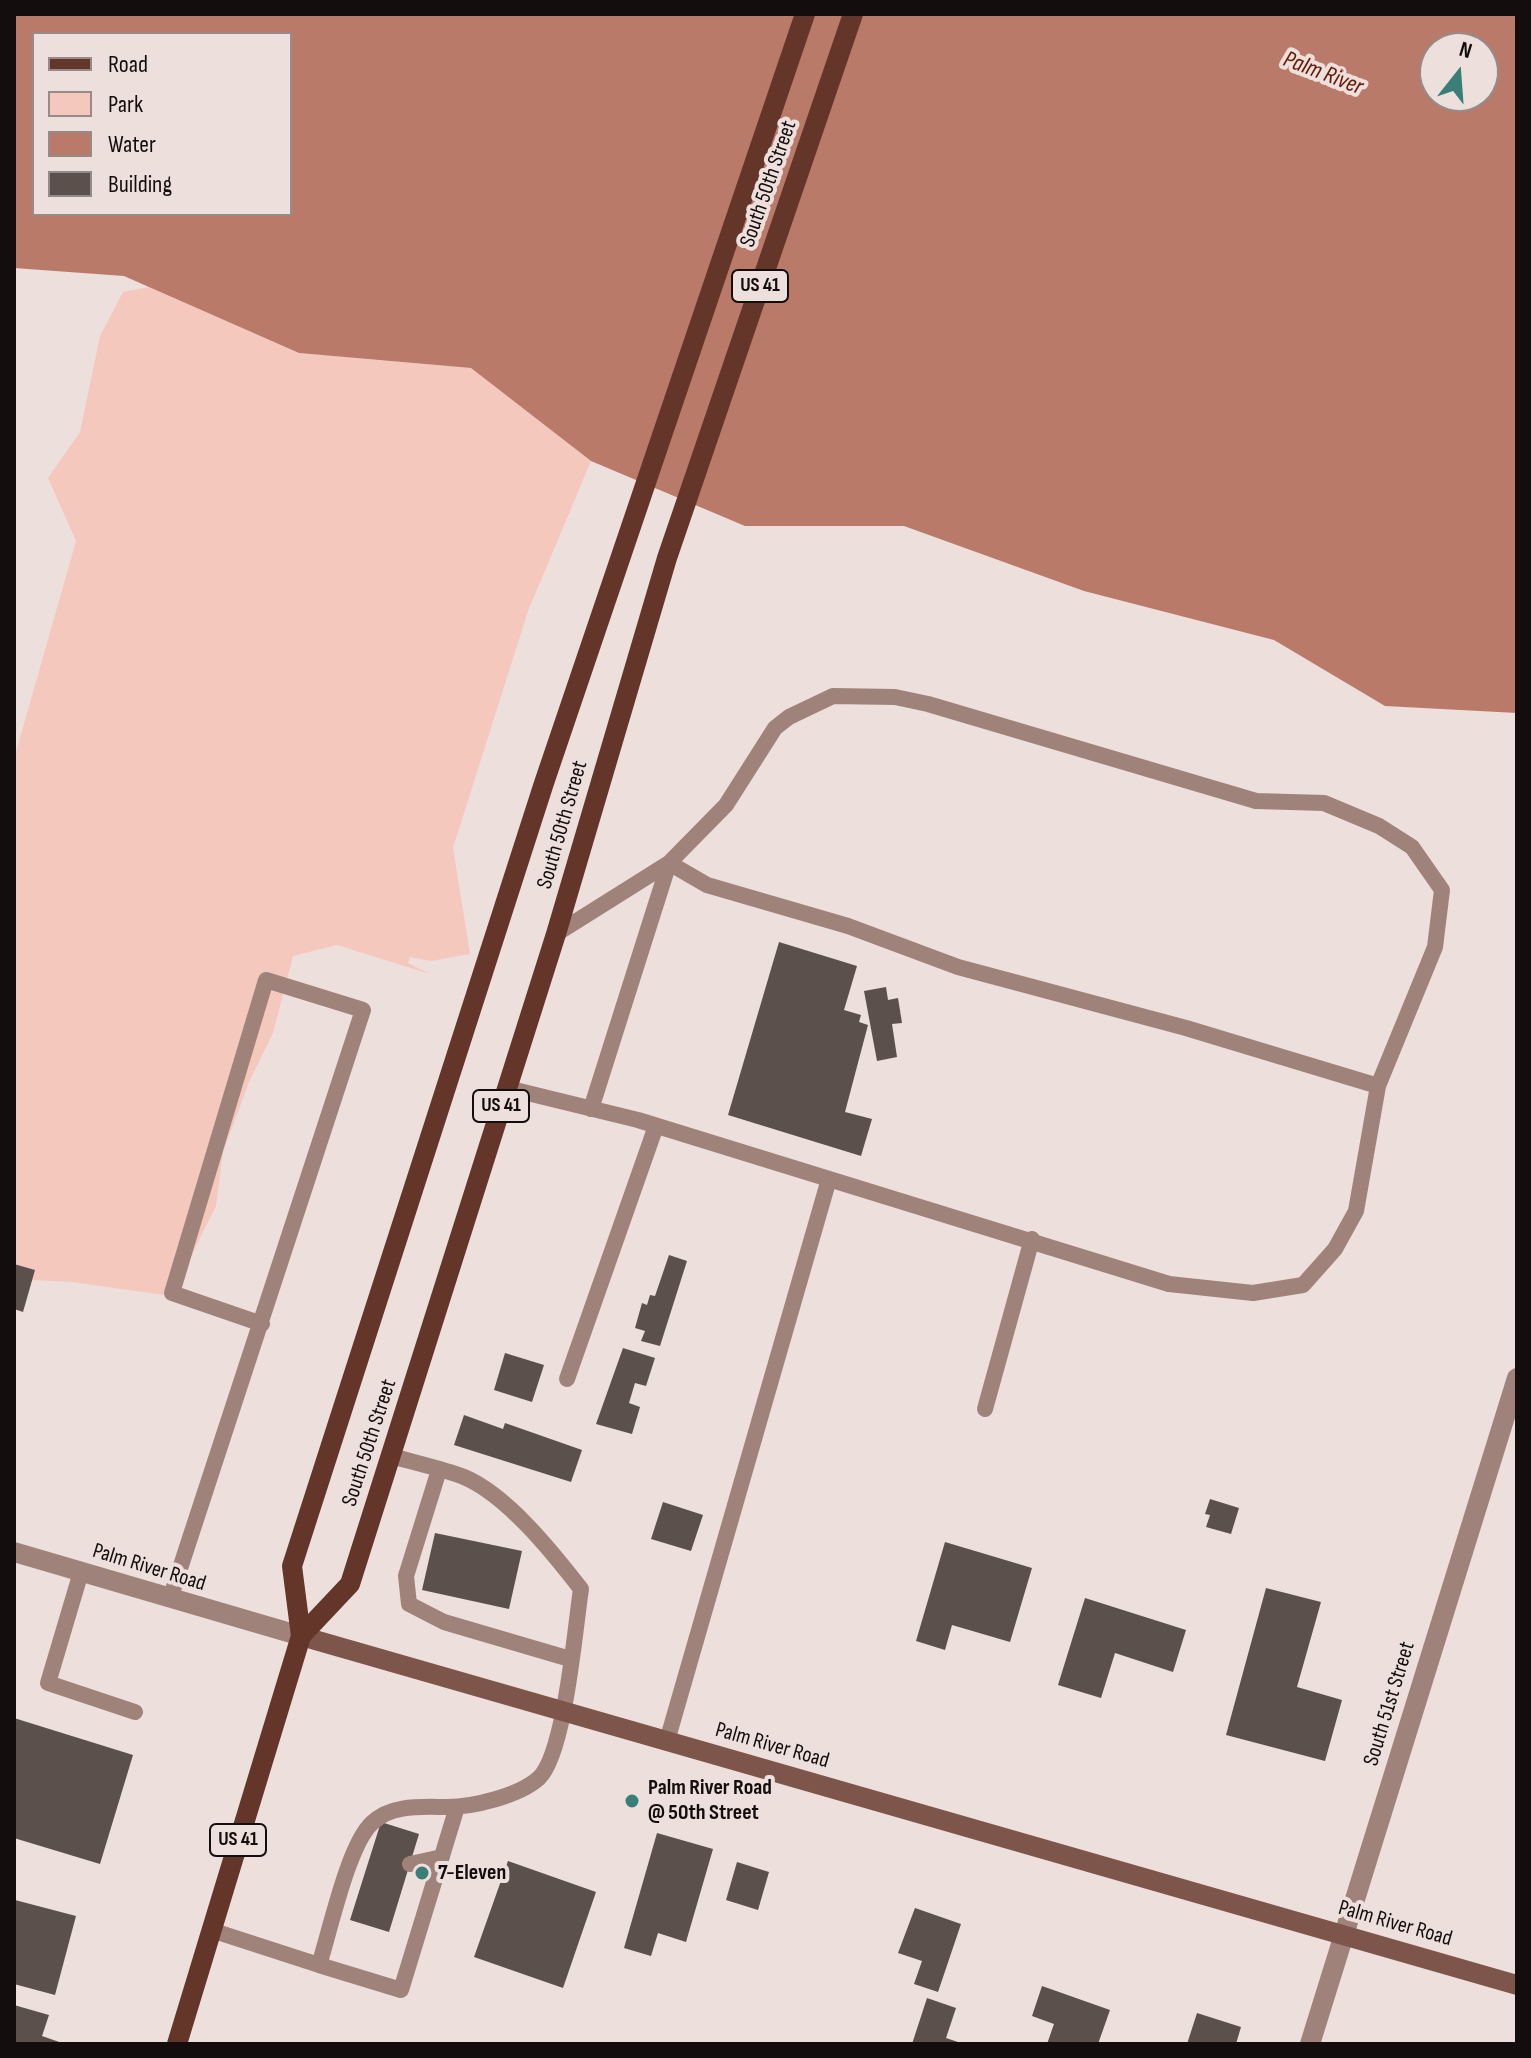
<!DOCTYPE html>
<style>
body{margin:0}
#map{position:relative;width:1531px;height:2058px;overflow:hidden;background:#eddfdb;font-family:"Sofia Sans Condensed",sans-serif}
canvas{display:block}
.frame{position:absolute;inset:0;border:16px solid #130e0d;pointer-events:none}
.legend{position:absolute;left:32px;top:32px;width:260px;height:184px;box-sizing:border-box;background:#eddfdb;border:2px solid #968b89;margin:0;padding:10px 14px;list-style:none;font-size:24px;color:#130e0d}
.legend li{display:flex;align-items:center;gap:16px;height:40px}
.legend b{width:40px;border:2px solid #968b89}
.north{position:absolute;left:1419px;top:32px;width:80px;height:80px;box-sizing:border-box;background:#eddfdb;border:2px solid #968b89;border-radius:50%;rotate:17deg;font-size:22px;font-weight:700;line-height:32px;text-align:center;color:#130e0d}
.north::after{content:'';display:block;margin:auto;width:28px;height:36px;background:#397f77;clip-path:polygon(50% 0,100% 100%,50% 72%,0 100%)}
</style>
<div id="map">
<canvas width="1531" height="2058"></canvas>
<div class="frame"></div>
<ul class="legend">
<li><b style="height:10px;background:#643529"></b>Road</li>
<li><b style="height:22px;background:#f5c8bd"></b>Park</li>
<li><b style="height:22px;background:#b97a6a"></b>Water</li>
<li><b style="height:22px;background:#5c504d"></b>Building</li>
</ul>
<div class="north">N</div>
</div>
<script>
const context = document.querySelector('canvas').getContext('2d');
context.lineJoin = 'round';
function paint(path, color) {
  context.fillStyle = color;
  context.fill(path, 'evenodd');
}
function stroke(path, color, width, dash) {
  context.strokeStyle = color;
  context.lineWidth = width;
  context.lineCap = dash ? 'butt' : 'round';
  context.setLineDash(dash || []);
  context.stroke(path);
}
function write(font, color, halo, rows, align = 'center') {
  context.font = font + ' "Sofia Sans Condensed",sans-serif';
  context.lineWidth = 8;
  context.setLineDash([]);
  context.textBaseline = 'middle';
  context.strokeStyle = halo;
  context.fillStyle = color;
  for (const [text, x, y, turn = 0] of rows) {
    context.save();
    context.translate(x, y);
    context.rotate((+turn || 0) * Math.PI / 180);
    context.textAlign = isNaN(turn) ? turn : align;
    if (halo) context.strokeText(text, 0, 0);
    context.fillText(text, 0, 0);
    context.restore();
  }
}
paint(new Path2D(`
 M 149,287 L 299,353 L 471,368 L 591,461 L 528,611 L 453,848 L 470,954 L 431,961 L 410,957 L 408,963 L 430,974 L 337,945 L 293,956 L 273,1033 L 249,1082 L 223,1152 L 216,1206 L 171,1296 L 72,1282 L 14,1279 L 14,759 L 76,541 L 48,478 L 80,432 L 100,336 L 123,292 Z`), '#f5c8bd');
paint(new Path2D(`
 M 14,14 L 1517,14 L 1517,713 L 1385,706 L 1274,640 L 1084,591 L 904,526 L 745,526 L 591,461 L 471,368 L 299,353 L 124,276 L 14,268 ZM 34,34 L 290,34 L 290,214 L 34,214 ZM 1435,48 L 1483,48 L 1483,96 L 1435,96 Z`), '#b97a6a');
paint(new Path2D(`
 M 779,942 L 857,966 L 844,1010 L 861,1015 L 859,1022 L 868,1025 L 845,1112 L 872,1119 L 861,1156 L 728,1115 Z
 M 886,987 L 888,1000 L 898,998 L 902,1023 L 892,1024 L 897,1057 L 877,1061 L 864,991 Z
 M 669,1255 L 687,1261 L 660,1346 L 641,1341 L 645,1331 L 635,1328 L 642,1303 L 647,1305 L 650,1295 L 655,1296 Z
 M 14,1264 L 35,1270 L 23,1312 L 14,1309 Z
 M 623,1348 L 655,1358 L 646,1386 L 635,1383 L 629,1403 L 640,1407 L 632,1434 L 596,1424 Z
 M 505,1353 L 544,1365 L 532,1402 L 494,1390 Z
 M 464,1415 L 503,1429 L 505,1423 L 582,1450 L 571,1482 L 454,1445 Z
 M 1210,1499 L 1239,1508 L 1231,1534 L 1206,1527 L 1210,1515 L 1205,1514 Z
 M 663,1502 L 703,1515 L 691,1551 L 651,1539 Z
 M 435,1533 L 522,1551 L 509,1609 L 422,1590 Z
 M 945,1542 L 1032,1568 L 1010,1642 L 952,1625 L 945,1650 L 916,1641 Z
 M 1266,1588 L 1321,1602 L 1297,1687 L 1342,1700 L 1325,1761 L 1226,1735 Z
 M 1085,1598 L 1186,1630 L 1173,1672 L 1115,1653 L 1101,1698 L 1058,1685 Z
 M 14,1718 L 133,1755 L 100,1864 L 14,1838 Z
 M 381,1822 L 419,1834 L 389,1932 L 350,1920 Z
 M 657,1833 L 713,1849 L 686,1942 L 658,1933 L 651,1956 L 624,1948 Z
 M 508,1861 L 596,1892 L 563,1988 L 474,1957 Z
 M 737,1862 L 769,1872 L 758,1910 L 726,1900 Z
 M 15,1900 L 76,1916 L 55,1995 L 14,1984 Z
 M 915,1908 L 961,1924 L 938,1992 L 914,1984 L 922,1961 L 898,1953 Z
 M 1042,1986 L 1110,2010 L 1098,2044 L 1047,2044 L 1054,2024 L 1032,2016 Z
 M 927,1998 L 956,2008 L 946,2038 L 964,2044 L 912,2044 Z
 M 14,2005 L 49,2015 L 42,2036 L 65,2044 L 14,2044 Z
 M 1197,2013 L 1241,2027 L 1236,2044 L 1187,2044 Z`), '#5c504d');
stroke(new Path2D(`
 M 507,1088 L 638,1120 L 1169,1284 L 1253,1293 L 1303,1285 L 1335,1249 L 1356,1211 L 1378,1086 L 1435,947 L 1442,890 L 1412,847 L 1379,826 L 1324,803 L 1256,801 L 928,704 L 895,697 L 833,696 L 789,717 L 775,728 L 726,805 L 669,863 L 556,934
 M 591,1109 L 669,863 L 707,885 L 848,926 L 958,967 L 1186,1028 L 1378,1086
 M 567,1379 L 656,1126
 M 985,1409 L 1032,1239
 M 439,1470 L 406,1576 L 409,1604 L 444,1622 L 570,1659
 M 81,1572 L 48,1683 L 135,1712
 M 170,1599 L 363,1010 L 266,980 L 172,1293 L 262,1324
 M 667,1741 L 829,1179
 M 410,1864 L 442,1857
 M 211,1930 L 319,1965 C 330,1931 348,1845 372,1823 C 391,1804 422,1807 447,1807 C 473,1807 519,1796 539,1778 C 565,1753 575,1628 581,1589 C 553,1553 507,1495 464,1477 C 441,1468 415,1463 392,1456
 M 319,1965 L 401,1990 L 457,1807`), '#9f837b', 16);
stroke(new Path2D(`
 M 14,1552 L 301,1636
 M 1310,2044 L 1517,1378`), '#9f837b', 20);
stroke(new Path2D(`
 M 301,1636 L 1517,1985`), '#7d554b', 20);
stroke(new Path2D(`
 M 301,1636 L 292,1566 L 544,783 L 805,14
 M 177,2044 L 301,1636 L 350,1584 L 556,934 L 667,558 L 853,14`), '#643529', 20);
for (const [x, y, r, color] of [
 [632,1801,8,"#397f77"],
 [422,1873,8,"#397f77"]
]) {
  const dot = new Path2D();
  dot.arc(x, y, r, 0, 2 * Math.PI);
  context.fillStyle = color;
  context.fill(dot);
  stroke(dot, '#eddfdb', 3);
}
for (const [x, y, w] of [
 [760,286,56],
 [501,1106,56],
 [238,1840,56]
]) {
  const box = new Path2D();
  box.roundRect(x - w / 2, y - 16, w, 32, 6);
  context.fillStyle = '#eddfdb';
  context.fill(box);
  stroke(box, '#130e0d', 2);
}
write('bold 20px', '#130e0d', null, [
 ["US 41",760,286],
 ["US 41",501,1106],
 ["US 41",238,1840]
]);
write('22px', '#130e0d', '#eddfdb', [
 ["South 50th Street",769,184,-71],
 ["South 50th Street",563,825,-74],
 ["South 50th Street",370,1443,-72],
 ["Palm River Road",149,1568,17],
 ["South 51st Street",1390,1704,-73],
 ["Palm River Road",772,1746,16],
 ["Palm River Road",1395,1924,16]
]);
write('bold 22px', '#130e0d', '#eddfdb', [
 ["Palm River Road",648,1788],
 ["@ 50th Street",648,1813],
 ["7-Eleven",438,1873]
], 'left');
write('italic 24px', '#651804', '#eddfdb', [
 ["Palm River",1323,74,21]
]);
</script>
